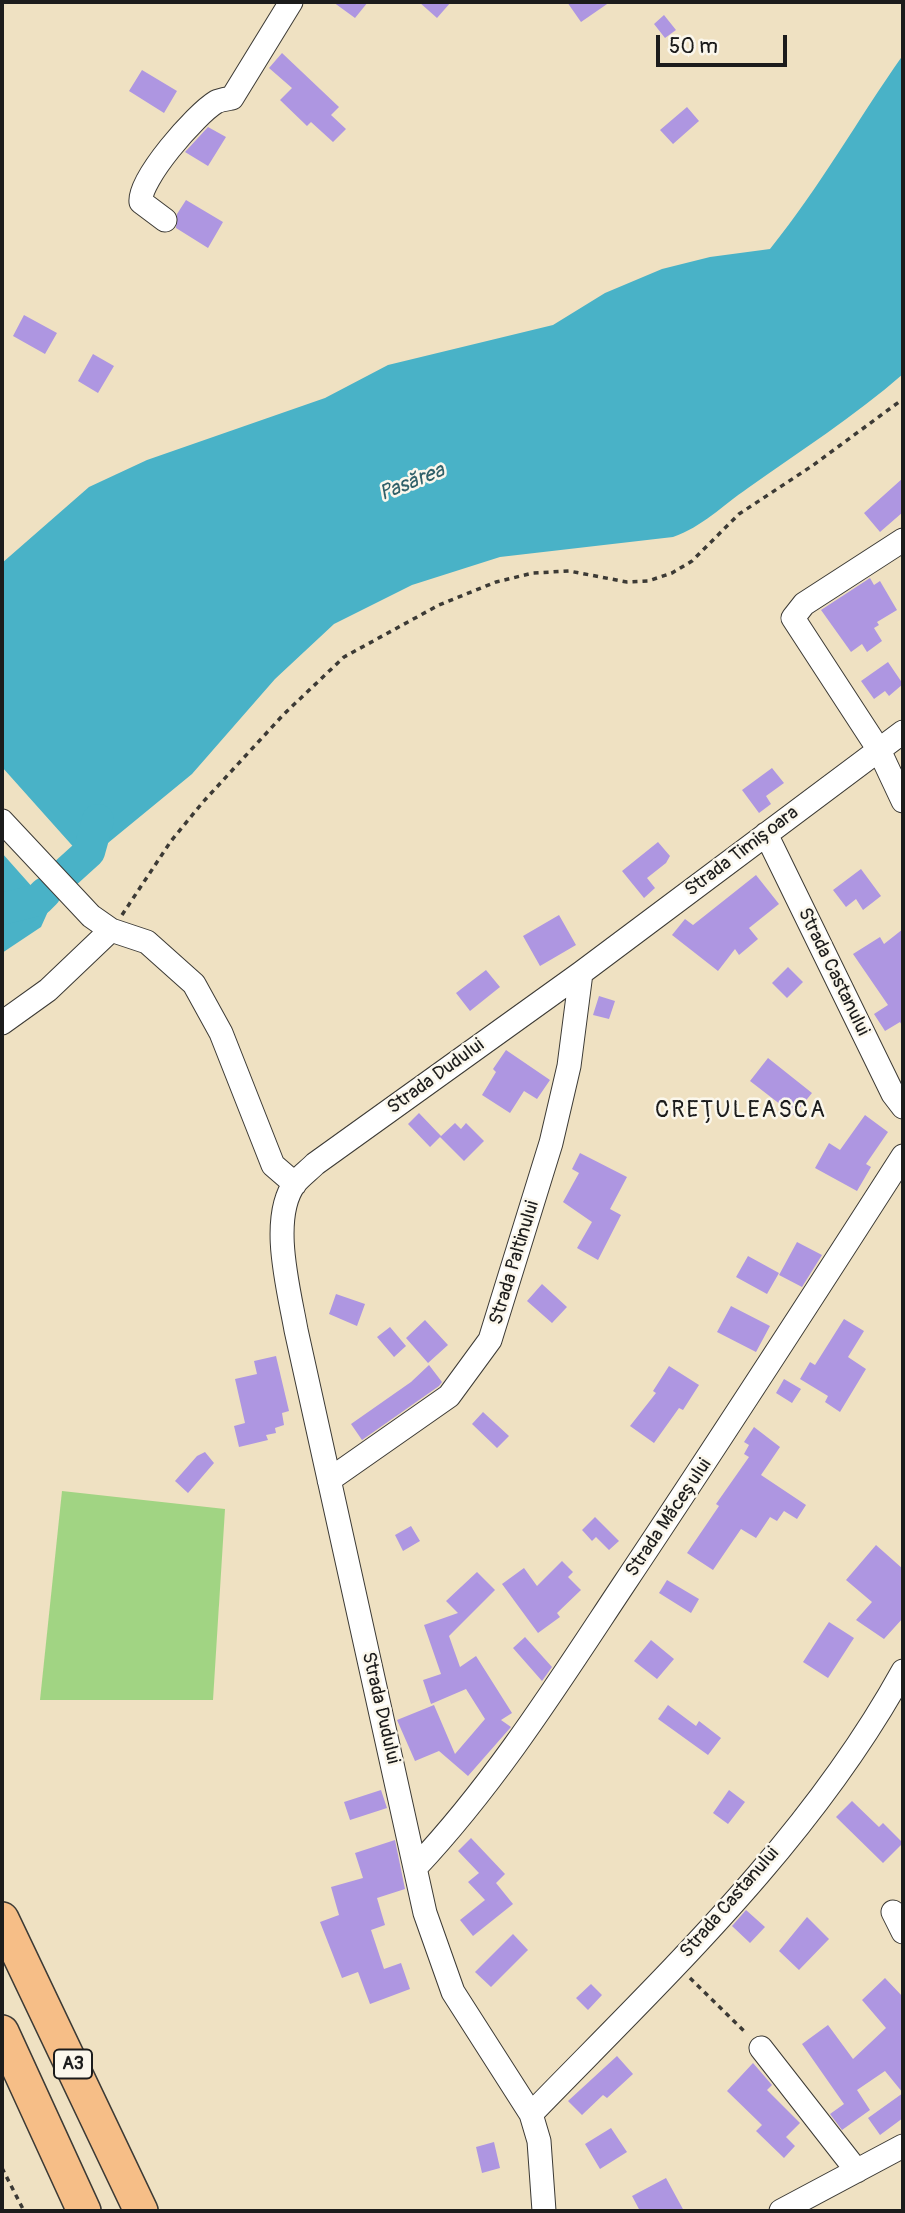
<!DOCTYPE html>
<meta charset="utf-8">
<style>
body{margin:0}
#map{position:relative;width:905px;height:2213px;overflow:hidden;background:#efe1c2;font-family:Pangolin,sans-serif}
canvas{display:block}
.frame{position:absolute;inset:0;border:4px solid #1c1c1c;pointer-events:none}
.scale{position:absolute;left:656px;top:35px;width:131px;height:32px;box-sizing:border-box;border:4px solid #1c1c1c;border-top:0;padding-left:9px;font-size:21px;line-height:24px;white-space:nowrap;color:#1c1c1c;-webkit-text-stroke:5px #fbf7ec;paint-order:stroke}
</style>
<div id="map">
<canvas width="905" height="2213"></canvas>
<div class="frame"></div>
<div class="scale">50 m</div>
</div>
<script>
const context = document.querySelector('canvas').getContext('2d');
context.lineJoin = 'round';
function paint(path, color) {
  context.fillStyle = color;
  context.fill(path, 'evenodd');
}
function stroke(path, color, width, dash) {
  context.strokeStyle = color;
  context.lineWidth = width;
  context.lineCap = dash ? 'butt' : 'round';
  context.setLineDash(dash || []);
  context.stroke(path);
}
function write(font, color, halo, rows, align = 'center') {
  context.font = font + ' Pangolin,sans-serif';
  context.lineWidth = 5;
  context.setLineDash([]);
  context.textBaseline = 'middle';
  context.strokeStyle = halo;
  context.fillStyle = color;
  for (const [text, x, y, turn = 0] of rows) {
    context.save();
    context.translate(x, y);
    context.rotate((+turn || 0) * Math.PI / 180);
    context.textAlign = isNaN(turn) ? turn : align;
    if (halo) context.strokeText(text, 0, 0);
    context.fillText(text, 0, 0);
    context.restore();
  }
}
paint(new Path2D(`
 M 62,1491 L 225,1509 L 213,1700 L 40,1700 Z`), '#a1d483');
paint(new Path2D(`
 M 903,55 L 903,374 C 855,416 800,451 748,488 C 722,506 702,527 673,537 L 500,557 L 412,585 L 334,624 L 275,679 L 192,774 L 86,861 L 2,767 L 2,563 L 89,487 L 147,460 L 325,398 L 388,365 L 553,325 L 605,293 L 662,269 L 710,257 L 770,249 C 820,187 858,119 903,55 Z
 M 2,853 L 50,907 L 41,927 L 2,953 Z`), '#49b2c7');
stroke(new Path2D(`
 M 68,871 L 89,852 L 98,820
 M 2,909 L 38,900 L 45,893`), '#49b2c7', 32);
paint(new Path2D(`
 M 333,2 L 368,2 L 355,18 Z
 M 419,2 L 451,2 L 437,18 Z
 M 567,2 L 610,2 L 581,22 Z
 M 664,15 L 676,30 L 665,38 L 654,24 Z
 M 282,53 L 339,107 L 331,115 L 346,129 L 333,142 L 311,122 L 307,126 L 280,100 L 292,88 L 269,68 Z
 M 142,70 L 177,91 L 164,113 L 129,91 Z
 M 687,107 L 699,121 L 673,144 L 660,130 Z
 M 208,127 L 226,137 L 208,166 L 185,152 Z
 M 186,200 L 223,222 L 208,248 L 176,228 L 177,214 Z
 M 24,315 L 57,333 L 45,354 L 13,336 Z
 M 93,354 L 114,366 L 98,393 L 78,381 Z
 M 903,478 L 903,512 L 880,532 L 864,513 Z
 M 870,578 L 874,585 L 880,581 L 897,610 L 877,622 L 879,625 L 874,628 L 882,641 L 867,652 L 862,644 L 851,652 L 821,610 Z
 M 888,662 L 903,684 L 889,696 L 885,691 L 874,699 L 861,681 Z
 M 772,768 L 784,783 L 766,796 L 771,804 L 759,813 L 742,790 Z
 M 658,842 L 670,856 L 666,863 L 647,878 L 655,888 L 644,898 L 622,871 Z
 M 861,869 L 881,896 L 863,910 L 856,899 L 846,907 L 833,890 Z
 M 756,875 L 779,904 L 749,928 L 758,939 L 739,955 L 735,949 L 718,971 L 672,935 L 685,919 L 693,925 Z
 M 559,915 L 576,945 L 540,966 L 523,936 Z
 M 903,929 L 903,1027 L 900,1022 L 885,1031 L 874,1014 L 888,1005 L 853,954 L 880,937 L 884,944 Z
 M 788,967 L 803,982 L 787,998 L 772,983 Z
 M 486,970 L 500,987 L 470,1011 L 456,993 Z
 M 599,996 L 615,1001 L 609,1019 L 593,1015 Z
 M 506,1050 L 550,1080 L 537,1099 L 524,1091 L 510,1113 L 482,1095 L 496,1072 L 493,1069 Z
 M 768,1058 L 812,1093 L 794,1115 L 750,1081 Z
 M 419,1113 L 441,1136 L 430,1147 L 408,1124 Z
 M 865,1115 L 888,1132 L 866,1164 L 871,1167 L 857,1191 L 815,1168 L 829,1143 L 840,1150 Z
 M 455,1123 L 461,1129 L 466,1123 L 484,1141 L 464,1161 L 440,1137 Z
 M 580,1153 L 627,1177 L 610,1209 L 621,1215 L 598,1260 L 577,1248 L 592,1222 L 563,1202 L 579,1173 L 572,1169 Z
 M 797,1242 L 822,1255 L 802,1287 L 779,1275 Z
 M 748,1256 L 779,1273 L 767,1294 L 736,1277 Z
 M 542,1284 L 567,1307 L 552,1323 L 527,1301 Z
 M 336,1294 L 365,1304 L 357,1326 L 329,1314 Z
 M 731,1306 L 770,1326 L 756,1352 L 717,1332 Z
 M 844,1319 L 864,1331 L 848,1357 L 866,1369 L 840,1412 L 825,1402 L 828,1396 L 800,1379 L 810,1362 L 815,1365 Z
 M 425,1320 L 448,1345 L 428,1363 L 406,1338 Z
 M 390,1327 L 406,1346 L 394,1357 L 377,1337 Z
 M 276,1356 L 289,1411 L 282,1413 L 284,1425 L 275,1428 L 276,1433 L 266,1435 L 268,1440 L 239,1447 L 234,1426 L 245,1423 L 235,1379 L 257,1374 L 254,1361 Z
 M 429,1365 L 442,1382 L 439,1386 L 362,1440 L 351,1424 L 411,1382 Z
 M 669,1366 L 699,1385 L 683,1410 L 679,1408 L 654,1443 L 630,1426 L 656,1393 L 653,1391 Z
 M 784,1379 L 801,1389 L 792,1403 L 776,1393 Z
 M 483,1412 L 509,1436 L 497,1448 L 472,1424 Z
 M 754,1427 L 780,1447 L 761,1475 L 806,1505 L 797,1519 L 784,1511 L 777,1521 L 770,1517 L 756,1538 L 741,1529 L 713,1570 L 687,1553 L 719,1506 L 716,1504 L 749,1457 L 744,1454 L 749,1445 L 744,1442 Z
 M 205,1452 L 214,1463 L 188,1493 L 175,1481 L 197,1456 Z
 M 595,1517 L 619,1541 L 609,1550 L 596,1537 L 592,1541 L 582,1530 Z
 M 411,1526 L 420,1541 L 403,1551 L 395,1535 Z
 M 876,1545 L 903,1569 L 903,1618 L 884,1639 L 856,1620 L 872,1602 L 846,1580 Z
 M 562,1561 L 573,1572 L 568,1577 L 581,1590 L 557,1613 L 560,1617 L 538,1633 L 502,1584 L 524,1568 L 537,1586 Z
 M 477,1572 L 495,1590 L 449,1636 L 460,1667 L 476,1656 L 512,1713 L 501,1720 L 511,1727 L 468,1776 L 439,1751 L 415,1761 L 397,1720 L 434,1705 L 455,1754 L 485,1719 L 466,1689 L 431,1704 L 423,1680 L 441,1674 L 424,1625 L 458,1613 L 446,1601 Z
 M 667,1580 L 699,1599 L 691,1613 L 659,1593 Z
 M 829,1622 L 854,1638 L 828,1678 L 803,1662 Z
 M 525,1637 L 552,1667 L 542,1681 L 513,1648 Z
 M 651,1640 L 674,1659 L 657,1679 L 634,1661 Z
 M 668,1705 L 696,1726 L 699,1721 L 721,1738 L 708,1755 L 658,1719 Z
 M 381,1790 L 387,1808 L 350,1820 L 344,1802 Z
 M 729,1790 L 745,1802 L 728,1824 L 713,1813 Z
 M 852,1801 L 879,1827 L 883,1823 L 903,1843 L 883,1863 L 836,1817 Z
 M 471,1838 L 505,1874 L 496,1883 L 513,1904 L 473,1936 L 460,1920 L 485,1900 L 468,1882 L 479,1873 L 458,1851 Z
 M 395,1840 L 405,1889 L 377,1898 L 385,1925 L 371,1930 L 384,1969 L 401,1963 L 410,1989 L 370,2004 L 358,1972 L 342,1978 L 320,1922 L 339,1915 L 331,1887 L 363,1878 L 355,1853 Z
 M 746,1910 L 765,1927 L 750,1943 L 732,1926 Z
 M 807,1917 L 829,1939 L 799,1970 L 779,1951 Z
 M 513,1934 L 528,1950 L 491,1987 L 475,1972 Z
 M 885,1978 L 903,1997 L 903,2118 L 880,2135 L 868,2118 L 903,2093 L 885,2071 L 857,2090 L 870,2110 L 842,2130 L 830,2114 L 844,2104 L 802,2044 L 828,2025 L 853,2059 L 886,2028 L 862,2000 Z
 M 591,1984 L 602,1995 L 588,2010 L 576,1998 Z
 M 617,2056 L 633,2074 L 607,2098 L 603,2095 L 582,2115 L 568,2101 Z
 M 753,2063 L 772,2085 L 767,2090 L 800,2123 L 786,2137 L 795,2146 L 784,2158 L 756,2131 L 762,2125 L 727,2091 Z
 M 611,2128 L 627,2152 L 600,2169 L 585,2144 Z
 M 494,2142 L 500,2168 L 482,2173 L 476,2147 Z
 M 666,2178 L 684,2211 L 640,2211 L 632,2196 Z`), '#ae96e1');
const minor = new Path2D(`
 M 165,220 L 141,202 C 138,180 196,114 216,102 C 220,100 227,99 232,98 L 291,2
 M 903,540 L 804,604 L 793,618 L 879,750 L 903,801
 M 2,821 L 91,916 L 111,930 L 147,942 L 194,984 L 221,1033 L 273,1165 L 295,1184
 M 766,834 L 893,1094 L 903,1107
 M 2,1023 L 48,990 L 111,930
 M 329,1480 L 449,1396 L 490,1340 L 551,1143 L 569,1066 L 581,973
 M 416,1867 C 495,1783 557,1685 620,1590 C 716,1446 810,1301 903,1156
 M 893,1912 L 903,1932
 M 761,2048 L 857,2171
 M 531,2114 C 665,1976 810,1840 903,1671
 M 544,2211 L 539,2141 L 531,2114 L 453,1992 L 425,1913 L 296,1330 C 289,1290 269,1218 295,1183 C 301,1176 309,1170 315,1164 L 581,973 L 903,732
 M 781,2211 L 903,2146`);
const highway = new Path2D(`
 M 2,1919 L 141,2211
 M 2,2032 L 84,2211`);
stroke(minor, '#3c3a35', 25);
stroke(highway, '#3c3a35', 36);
stroke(new Path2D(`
 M 122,915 L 171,841 L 203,802 L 284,714 L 344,657 L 439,605 L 496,582 L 533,573 L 569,571 L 627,582 L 648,581 L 672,573 L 692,561 L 739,514 L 812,466 L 903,399
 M 690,1978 L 747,2034
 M 2,2168 L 24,2211`), '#3c3a35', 3.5, [5, 5]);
stroke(minor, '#fff', 23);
stroke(highway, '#f6be87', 33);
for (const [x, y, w] of [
 [73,2064,38]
]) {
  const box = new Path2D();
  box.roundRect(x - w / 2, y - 14.5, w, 29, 5);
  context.fillStyle = '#fbf7ec';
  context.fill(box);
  stroke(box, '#1c1c1c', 2);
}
write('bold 18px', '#1c1c1c', null, [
 ["A3",73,2064]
]);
write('19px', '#1c1c1c', '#fbf7ec', [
 ["Strada Timișoara",742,852,-37],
 ["Strada Castanului",833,972,64],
 ["Strada Dudului",436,1077,-36],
 ["Strada Paltinului",515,1263,-73],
 ["Strada Măceșului",669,1518,-56],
 ["Strada Dudului",380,1708,77],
 ["Strada Castanului",730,1903,-49]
]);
write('italic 21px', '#306069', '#fbf7ec', [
 ["Pasărea",412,483,-22]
]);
context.letterSpacing = '2px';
write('23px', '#1c1c1c', '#fbf7ec', [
 ["CREȚULEASCA",741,1111]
]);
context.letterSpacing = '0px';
</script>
